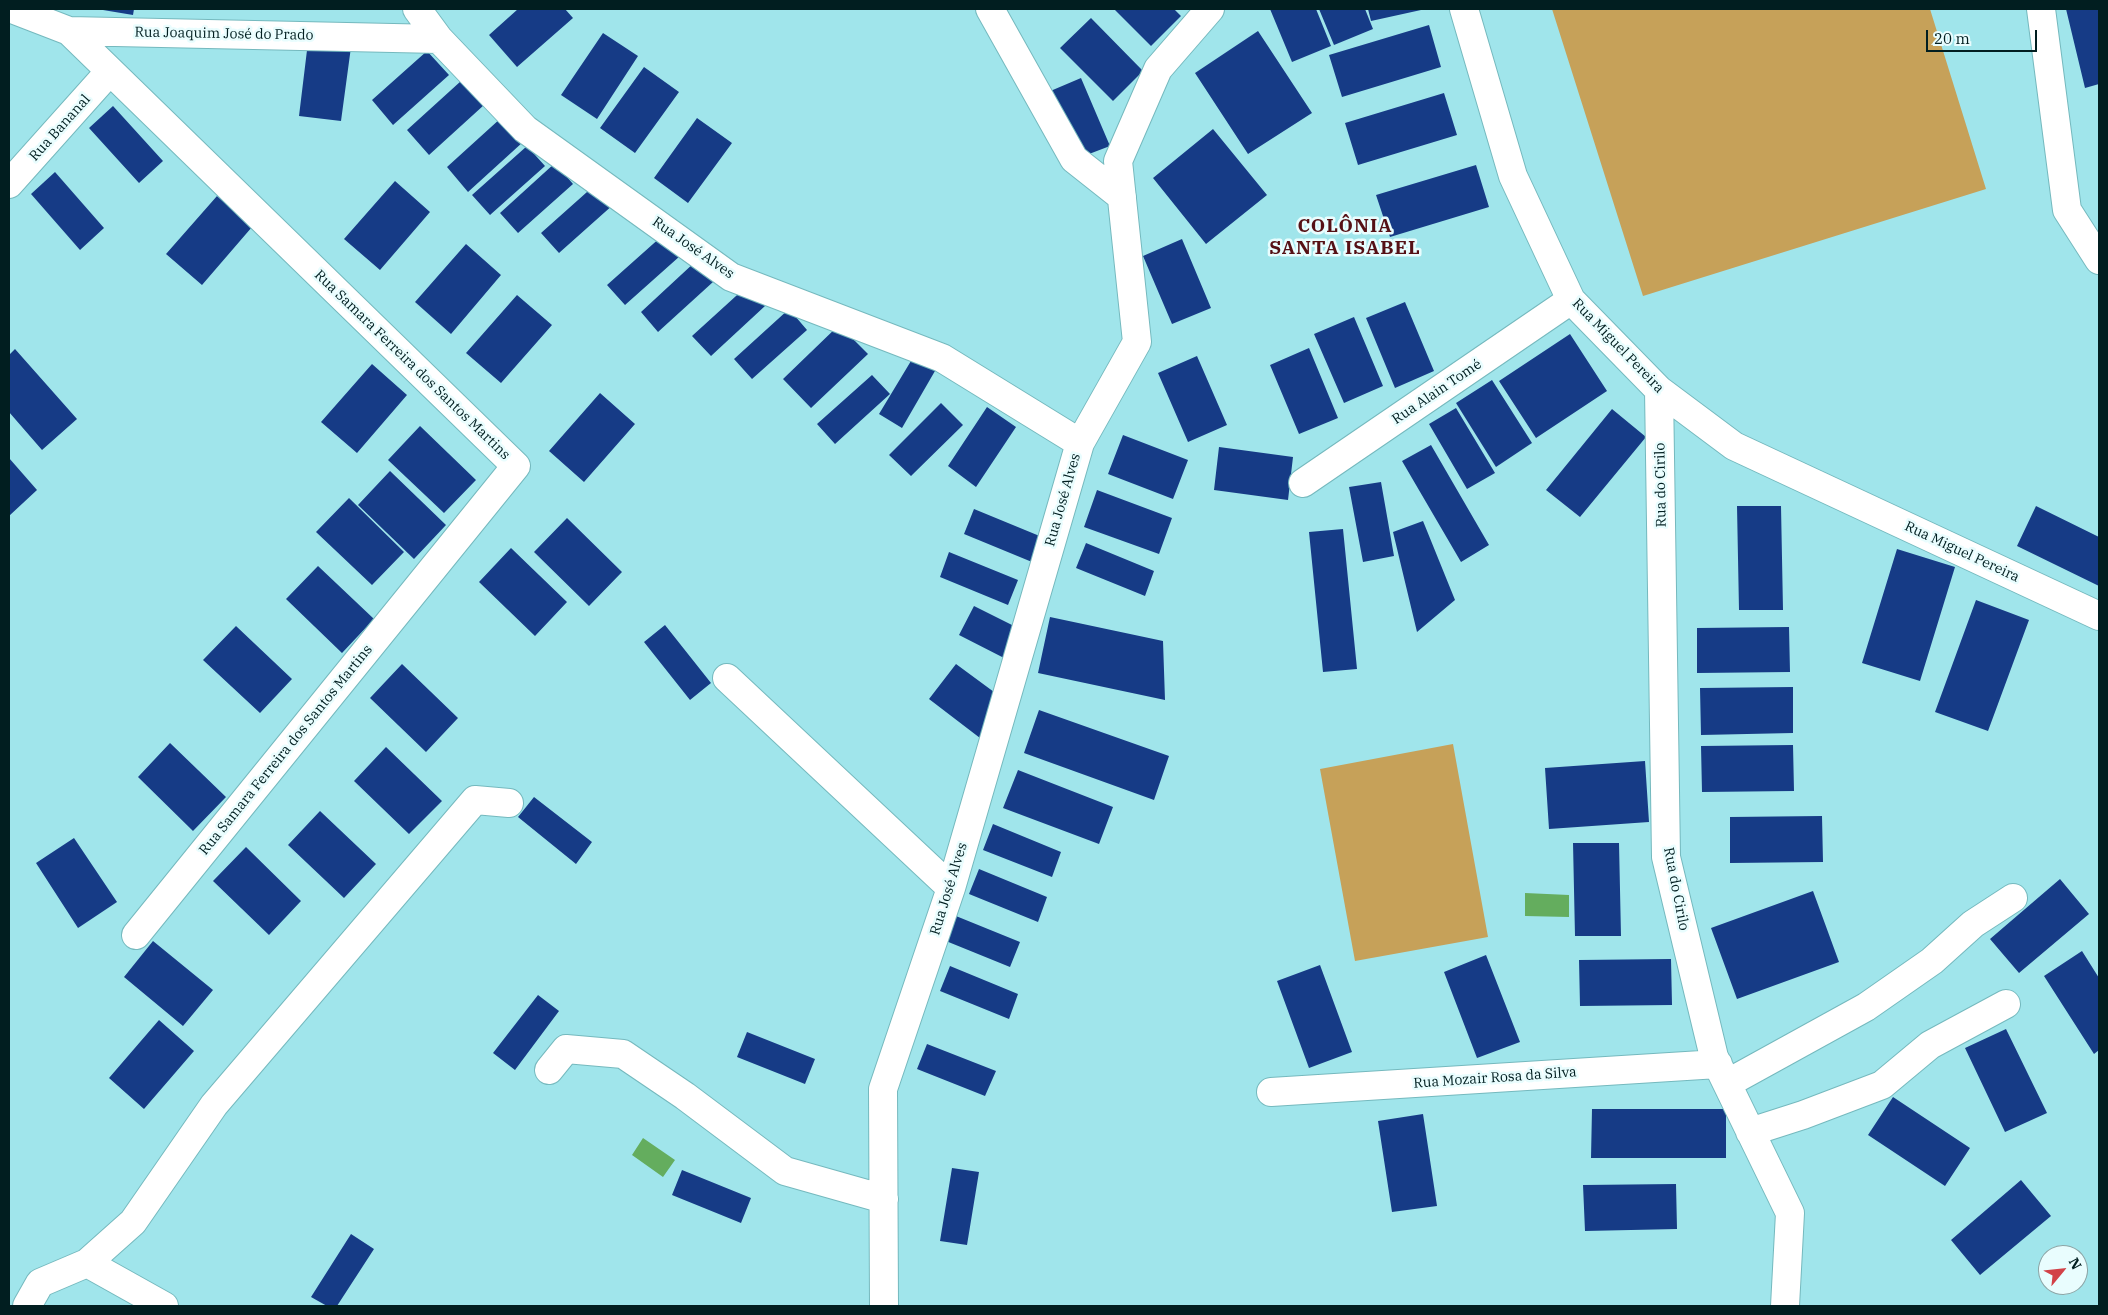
<!DOCTYPE html>
<meta charset="utf-8">
<style>
body{margin:0}
#map{position:relative;width:2108px;height:1315px;overflow:hidden;background:#a0e5eb;font-family:"IBM Plex Serif",serif}
canvas{display:block}
.frame{position:absolute;inset:0;border:10px solid #011e20;pointer-events:none}
.north{position:absolute;left:2038px;top:1245px;width:50px;height:50px;box-sizing:border-box;background:#e9fdfe;border:1px solid #8ca4a5;border-radius:50%;rotate:62deg;font-size:14px;font-weight:700;line-height:20px;text-align:center;color:#011e20}
.north::after{content:'';display:block;margin:auto;width:18px;height:22px;background:#d24248;clip-path:polygon(50% 0,100% 100%,50% 72%,0 100%)}
.scale{position:absolute;left:1926px;top:30px;width:111px;height:22px;box-sizing:border-box;border:2px solid #011e20;border-top:0;padding-left:6px;font-size:15px;line-height:18px;white-space:nowrap;color:#011e20;-webkit-text-stroke:4px #e9fdfe;paint-order:stroke}
</style>
<div id="map">
<canvas width="2108" height="1315"></canvas>
<div class="frame"></div>
<div class="north">N</div>
<div class="scale">20 m</div>
</div>
<script>
const context = document.querySelector('canvas').getContext('2d');
context.lineJoin = 'round';
function paint(path, color) {
  context.fillStyle = color;
  context.fill(path, 'evenodd');
}
function stroke(path, color, width, dash) {
  context.strokeStyle = color;
  context.lineWidth = width;
  context.lineCap = dash ? 'butt' : 'round';
  context.setLineDash(dash || []);
  context.stroke(path);
}
function write(font, color, halo, rows, align = 'center') {
  context.font = font + ' "IBM Plex Serif",serif';
  context.lineWidth = 5;
  context.setLineDash([]);
  context.textBaseline = 'middle';
  context.strokeStyle = halo;
  context.fillStyle = color;
  for (const [text, x, y, turn = 0] of rows) {
    context.save();
    context.translate(x, y);
    context.rotate((+turn || 0) * Math.PI / 180);
    context.textAlign = isNaN(turn) ? turn : align;
    if (halo) context.strokeText(text, 0, 0);
    context.fillText(text, 0, 0);
    context.restore();
  }
}
paint(new Path2D(`
 M 1552,9 L 1930,9 L 1986,189 L 1643,296 Z
 M 1453,744 L 1488,937 L 1355,961 L 1320,769 Z`), '#c6a159');
paint(new Path2D(`
 M 1525,893 L 1569,895 L 1569,917 L 1525,916 Z
 M 643,1138 L 675,1160 L 663,1177 L 632,1155 Z`), '#64ad5e');
paint(new Path2D(`
 M 97,9 L 134,9 L 133,15 Z
 M 518,9 L 565,9 L 573,18 L 517,67 L 489,35 Z
 M 1114,9 L 1174,9 L 1181,16 L 1151,46 Z
 M 1270,9 L 1316,9 L 1331,46 L 1292,62 Z
 M 1319,9 L 1365,9 L 1373,29 L 1334,45 Z
 M 1368,9 L 1421,9 L 1421,10 L 1371,21 Z
 M 2066,9 L 2099,9 L 2099,84 L 2085,88 Z
 M 1091,18 L 1143,71 L 1113,101 L 1060,48 Z
 M 1429,25 L 1441,67 L 1342,97 L 1329,55 Z
 M 1258,31 L 1312,113 L 1248,154 L 1195,73 Z
 M 603,33 L 638,56 L 597,119 L 561,95 Z
 M 308,42 L 351,47 L 341,121 L 299,116 Z
 M 427,51 L 449,75 L 393,125 L 372,100 Z
 M 644,67 L 679,92 L 635,153 L 600,128 Z
 M 1081,78 L 1110,146 L 1089,154 L 1041,95 Z
 M 461,81 L 484,105 L 429,155 L 407,130 Z
 M 1444,93 L 1457,135 L 1358,165 L 1345,123 Z
 M 113,106 L 163,161 L 139,183 L 89,128 Z
 M 501,118 L 523,142 L 468,192 L 447,167 Z
 M 697,118 L 732,143 L 688,203 L 654,178 Z
 M 1213,129 L 1267,195 L 1206,244 L 1153,178 Z
 M 527,146 L 545,166 L 490,215 L 472,195 Z
 M 555,163 L 573,184 L 518,233 L 500,213 Z
 M 1476,165 L 1489,207 L 1390,237 L 1376,195 Z
 M 55,172 L 104,228 L 80,250 L 31,194 Z
 M 395,181 L 430,212 L 380,270 L 344,239 Z
 M 596,184 L 614,204 L 559,253 L 541,233 Z
 M 217,196 L 252,227 L 202,285 L 166,254 Z
 M 662,236 L 680,256 L 625,305 L 607,285 Z
 M 1182,239 L 1211,308 L 1172,324 L 1143,256 Z
 M 466,244 L 501,275 L 451,334 L 415,302 Z
 M 695,262 L 713,282 L 658,332 L 641,312 Z
 M 747,286 L 765,306 L 711,356 L 692,336 Z
 M 517,295 L 552,325 L 501,383 L 466,353 Z
 M 1405,302 L 1434,371 L 1395,388 L 1366,318 Z
 M 789,309 L 807,330 L 752,379 L 734,359 Z
 M 1354,317 L 1383,386 L 1344,403 L 1314,334 Z
 M 839,325 L 868,354 L 811,408 L 783,379 Z
 M 1570,334 L 1607,391 L 1536,438 L 1499,381 Z
 M 1309,348 L 1338,418 L 1299,434 L 1270,365 Z
 M 15,349 L 77,419 L 42,450 L 9,412 L 9,355 Z
 M 917,351 L 939,364 L 902,428 L 879,414 Z
 M 1197,356 L 1227,425 L 1188,442 L 1158,373 Z
 M 372,364 L 407,395 L 357,453 L 321,422 Z
 M 872,375 L 890,394 L 835,444 L 817,424 Z
 M 1492,380 L 1532,443 L 1496,467 L 1456,403 Z
 M 600,393 L 635,424 L 584,482 L 549,451 Z
 M 941,403 L 963,425 L 911,476 L 889,455 Z
 M 987,407 L 1016,427 L 976,487 L 948,466 Z
 M 1456,408 L 1495,473 L 1467,489 L 1429,424 Z
 M 1612,409 L 1646,437 L 1580,517 L 1546,490 Z
 M 420,426 L 476,480 L 444,513 L 388,460 Z
 M 1123,435 L 1188,460 L 1173,499 L 1108,474 Z
 M 1431,445 L 1489,545 L 1461,562 L 1402,461 Z
 M 1219,447 L 1293,457 L 1288,500 L 1214,490 Z
 M 9,458 L 37,490 L 9,516 Z
 M 390,471 L 446,525 L 414,559 L 358,505 Z
 M 1381,482 L 1394,556 L 1363,562 L 1349,487 Z
 M 1097,490 L 1172,518 L 1159,554 L 1084,527 Z
 M 349,498 L 404,552 L 372,585 L 316,532 Z
 M 1737,506 L 1781,506 L 1783,610 L 1739,610 Z
 M 2036,506 L 2099,537 L 2099,586 L 2017,546 Z
 M 974,509 L 1042,537 L 1032,562 L 964,534 Z
 M 567,518 L 622,572 L 589,606 L 534,552 Z
 M 1423,521 L 1455,600 L 1417,632 L 1393,532 Z
 M 1343,529 L 1357,669 L 1323,672 L 1309,532 Z
 M 1086,543 L 1154,571 L 1145,596 L 1076,568 Z
 M 511,548 L 567,602 L 535,636 L 479,582 Z
 M 1897,549 L 1955,567 L 1920,681 L 1862,663 Z
 M 949,552 L 1018,580 L 1008,605 L 940,577 Z
 M 318,566 L 374,619 L 342,653 L 286,599 Z
 M 1976,600 L 2029,620 L 1988,731 L 1935,712 Z
 M 974,606 L 1020,629 L 1006,659 L 959,635 Z
 M 1050,617 L 1163,641 L 1165,700 L 1038,673 Z
 M 665,625 L 711,683 L 690,700 L 644,642 Z
 M 236,626 L 292,679 L 260,713 L 203,660 Z
 M 1789,627 L 1790,672 L 1697,673 L 1697,628 Z
 M 402,664 L 458,718 L 426,752 L 370,698 Z
 M 956,664 L 994,692 L 980,738 L 929,699 Z
 M 1793,687 L 1793,733 L 1701,735 L 1700,688 Z
 M 1039,710 L 1169,756 L 1154,800 L 1024,753 Z
 M 170,743 L 226,797 L 193,831 L 138,777 Z
 M 1793,745 L 1794,791 L 1702,792 L 1701,746 Z
 M 386,747 L 442,801 L 409,834 L 354,781 Z
 M 1645,761 L 1649,822 L 1549,829 L 1545,768 Z
 M 1018,770 L 1113,807 L 1099,844 L 1003,808 Z
 M 534,797 L 592,842 L 576,864 L 518,817 Z
 M 320,811 L 376,864 L 344,898 L 288,845 Z
 M 1822,816 L 1823,862 L 1730,863 L 1730,817 Z
 M 993,824 L 1061,852 L 1052,877 L 983,850 Z
 M 74,838 L 117,902 L 78,928 L 36,863 Z
 M 1573,843 L 1619,843 L 1621,936 L 1575,936 Z
 M 246,847 L 301,901 L 269,935 L 213,881 Z
 M 979,869 L 1047,897 L 1038,922 L 969,894 Z
 M 2060,879 L 2089,914 L 2019,973 L 1990,939 Z
 M 1813,891 L 1839,962 L 1737,999 L 1711,928 Z
 M 951,914 L 1020,942 L 1010,967 L 941,939 Z
 M 153,941 L 213,990 L 183,1026 L 124,977 Z
 M 2082,951 L 2099,978 L 2099,1050 L 2094,1054 L 2044,976 Z
 M 1486,955 L 1520,1042 L 1477,1058 L 1444,972 Z
 M 1671,959 L 1672,1005 L 1580,1006 L 1579,960 Z
 M 1320,965 L 1352,1052 L 1309,1068 L 1277,981 Z
 M 950,966 L 1018,994 L 1009,1019 L 940,991 Z
 M 538,995 L 559,1011 L 515,1070 L 493,1053 Z
 M 159,1020 L 194,1051 L 144,1109 L 109,1078 Z
 M 2006,1029 L 2047,1113 L 2005,1132 L 1965,1048 Z
 M 747,1032 L 815,1059 L 805,1084 L 737,1057 Z
 M 927,1044 L 996,1071 L 985,1096 L 917,1069 Z
 M 1893,1097 L 1970,1148 L 1945,1186 L 1868,1135 Z
 M 1592,1109 L 1726,1109 L 1726,1158 L 1591,1158 Z
 M 1423,1114 L 1437,1206 L 1392,1212 L 1378,1121 Z
 M 952,1168 L 979,1172 L 967,1245 L 940,1241 Z
 M 682,1170 L 751,1198 L 741,1223 L 672,1195 Z
 M 2021,1180 L 2051,1216 L 1980,1275 L 1951,1240 Z
 M 1676,1184 L 1677,1229 L 1585,1231 L 1583,1185 Z
 M 351,1234 L 374,1249 L 337,1306 L 327,1306 L 311,1297 Z`), '#163b86');
const minor = new Path2D(`
 M 12,9 L 69,31 L 439,39
 M 417,9 L 439,39 L 525,129 L 731,277 L 942,358 L 1080,443 L 951,888 L 883,1089 L 884,1306
 M 990,9 L 1074,159 L 1122,197
 M 1464,9 L 1513,176 L 1571,300 L 1659,390 L 1734,446 L 2099,616
 M 69,31 L 516,466 L 136,935
 M 9,184 L 110,71
 M 1659,390 L 1666,857 L 1714,1057 L 1790,1213 L 1785,1306
 M 1080,443 L 1137,342 L 1118,161 L 1158,69 L 1210,9
 M 1303,483 L 1571,300
 M 727,678 L 951,888
 M 549,1070 L 566,1049 L 623,1054 L 685,1096 L 785,1171 L 884,1199
 M 1728,1083 L 1866,1007 L 1932,961 L 1973,924 L 2013,898
 M 1271,1092 L 1718,1064
 M 1750,1132 L 1803,1115 L 1882,1085 L 1930,1045 L 2006,1004
 M 87,1263 L 164,1306
 M 27,1306 L 40,1283 L 87,1263 L 133,1222 L 214,1105 L 475,800 L 509,803`);
const major = new Path2D(`
 M 2041,9 L 2067,210 L 2099,260`);
stroke(minor, '#75b9be', 30);
stroke(major, '#75b9be', 30);
stroke(minor, '#fff', 28);
stroke(major, '#fff', 28);
write('14px', '#011e20', '#e9fdfe', [
 ["Rua Joaquim José do Prado",224,34,1],
 ["Rua Bananal",60,128,-48],
 ["Rua José Alves",693,248,35],
 ["Rua Miguel Pereira",1618,346,46],
 ["Rua Samara Ferreira dos Santos Martins",412,365,44],
 ["Rua Alain Tomé",1437,392,-34],
 ["Rua do Cirilo",1661,485,-91],
 ["Rua José Alves",1063,500,-74],
 ["Rua Miguel Pereira",1962,552,25],
 ["Rua Samara Ferreira dos Santos Martins",286,750,-51],
 ["Rua José Alves",949,889,-73],
 ["Rua do Cirilo",1676,889,79],
 ["Rua Mozair Rosa da Silva",1495,1078,-4]
]);
context.letterSpacing = '1px';
write('bold 19px', '#551015', '#e9fdfe', [
 ["COLÔNIA",1345,227],
 ["SANTA ISABEL",1345,249]
]);
context.letterSpacing = '0px';
</script>
